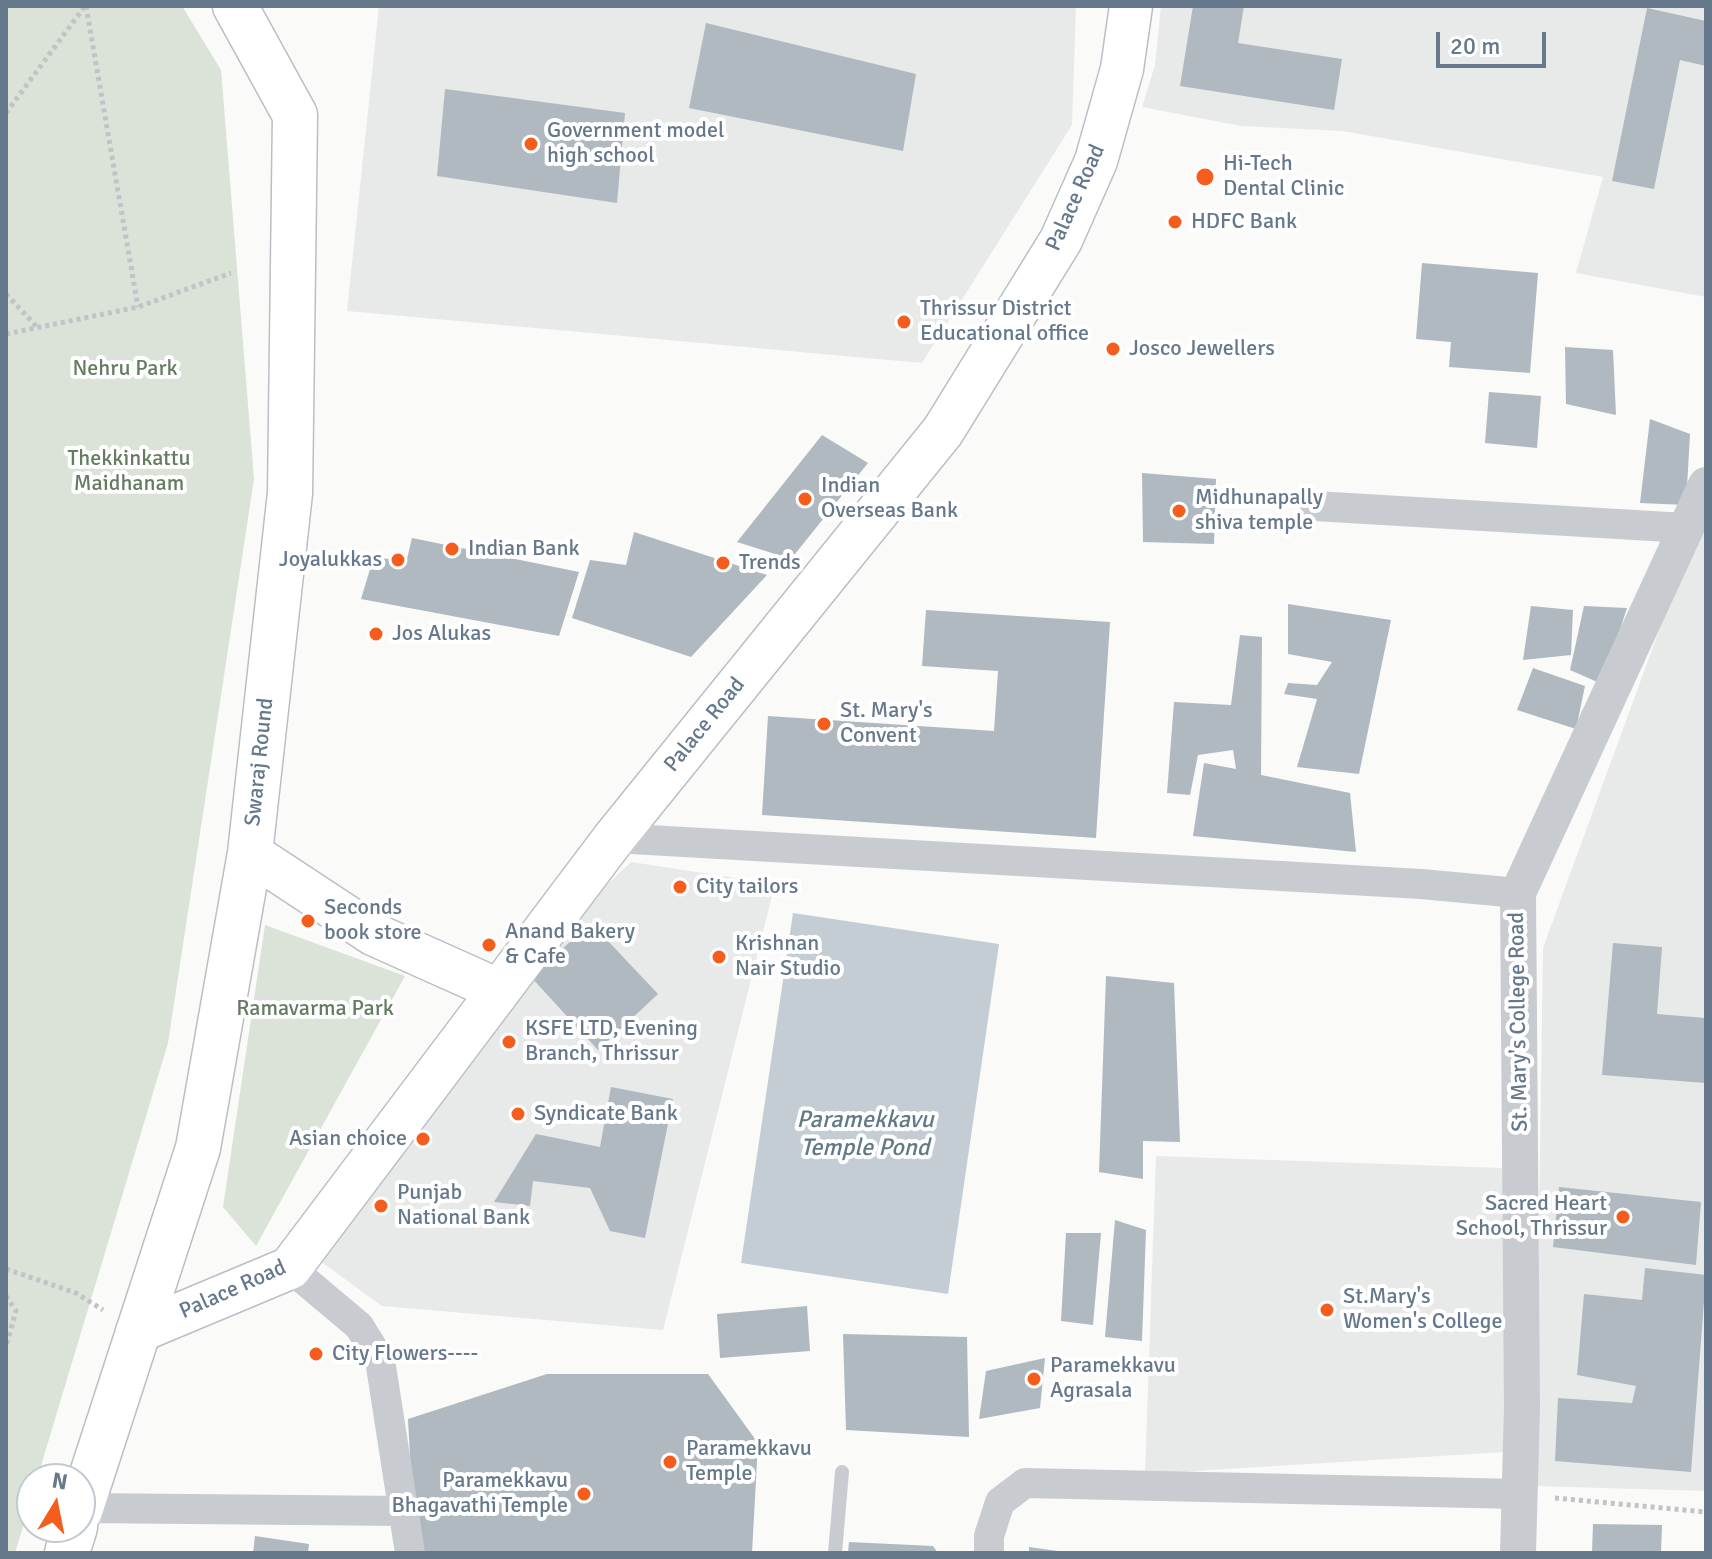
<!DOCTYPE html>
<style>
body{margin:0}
#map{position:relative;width:1712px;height:1559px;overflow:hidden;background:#fafaf8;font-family:Signika,sans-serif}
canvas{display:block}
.frame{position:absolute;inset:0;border:8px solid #66788c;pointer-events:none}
.north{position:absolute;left:16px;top:1463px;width:80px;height:80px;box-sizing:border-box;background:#fff;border:2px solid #c2c9d1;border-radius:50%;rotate:10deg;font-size:22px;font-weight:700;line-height:32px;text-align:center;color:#66788c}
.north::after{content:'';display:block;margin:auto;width:28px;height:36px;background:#f55d1c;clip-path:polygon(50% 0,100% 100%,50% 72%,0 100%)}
.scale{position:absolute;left:1436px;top:32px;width:110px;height:36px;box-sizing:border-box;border:4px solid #66788c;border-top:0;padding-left:10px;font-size:24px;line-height:28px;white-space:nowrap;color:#66788c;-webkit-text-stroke:6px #fff;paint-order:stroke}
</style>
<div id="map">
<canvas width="1712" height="1559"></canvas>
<div class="frame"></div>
<div class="north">N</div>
<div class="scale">20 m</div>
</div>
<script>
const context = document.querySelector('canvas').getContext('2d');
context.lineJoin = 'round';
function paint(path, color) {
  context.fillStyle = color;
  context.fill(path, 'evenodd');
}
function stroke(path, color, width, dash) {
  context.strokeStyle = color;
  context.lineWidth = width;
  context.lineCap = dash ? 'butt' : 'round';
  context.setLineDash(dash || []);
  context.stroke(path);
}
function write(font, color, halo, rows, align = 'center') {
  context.font = font + ' Signika,sans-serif';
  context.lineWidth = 8;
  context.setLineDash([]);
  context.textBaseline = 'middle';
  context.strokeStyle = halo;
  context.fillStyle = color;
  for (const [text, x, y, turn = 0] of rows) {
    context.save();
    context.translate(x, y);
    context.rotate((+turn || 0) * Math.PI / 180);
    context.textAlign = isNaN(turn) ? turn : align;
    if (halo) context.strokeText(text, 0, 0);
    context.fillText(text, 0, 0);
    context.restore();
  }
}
paint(new Path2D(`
 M 379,6 L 1076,6 L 1072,125 L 922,363 L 347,311 Z
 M 1161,6 L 1706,6 L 1706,297 L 1576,273 L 1603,177 L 1343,131 L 1241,126 L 1142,107 L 1155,65 Z
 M 1696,529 L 1706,531 L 1706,1491 L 1535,1486 L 1543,948 Z
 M 631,862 L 775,884 L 663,1330 L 382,1306 L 320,1261 L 559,930 Z
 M 1156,1156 L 1503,1168 L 1505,1452 L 1145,1474 Z`), '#e8e9e9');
paint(new Path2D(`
 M 6,6 L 182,6 L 221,70 L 254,479 L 168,1043 L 37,1479 L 32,1479 L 32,1497 L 15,1553 L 6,1553 Z
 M 265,925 L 405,976 L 256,1246 L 223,1207 Z`), '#dbe2d8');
paint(new Path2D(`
 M 793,913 L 999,944 L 948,1294 L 741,1263 Z`), '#c3cdd3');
paint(new Path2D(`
 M 1193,6 L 1244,6 L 1238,43 L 1342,59 L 1334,110 L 1180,86 Z
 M 1647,8 L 1706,21 L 1706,66 L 1680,60 L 1654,189 L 1612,181 Z
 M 706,23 L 916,74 L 903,151 L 689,108 Z
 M 445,89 L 625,113 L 617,203 L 437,176 Z
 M 1422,263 L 1538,273 L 1530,373 L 1449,367 L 1451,342 L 1416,339 Z
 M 1565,347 L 1613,350 L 1616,415 L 1566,404 Z
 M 1489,392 L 1541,396 L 1537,448 L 1485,443 Z
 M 1650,419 L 1690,434 L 1686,505 L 1640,503 Z
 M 822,435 L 868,463 L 791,559 L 737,542 Z
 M 1142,473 L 1216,479 L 1214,544 L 1143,542 Z
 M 634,532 L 767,575 L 691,657 L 572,618 L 590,560 L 626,565 Z
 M 412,538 L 579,572 L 559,636 L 361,599 L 374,556 L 406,563 Z
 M 1288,604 L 1391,620 L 1359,774 L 1297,767 L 1317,699 L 1284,694 L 1288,683 L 1317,685 L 1332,662 L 1288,654 Z
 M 1531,606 L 1573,610 L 1571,655 L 1523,660 Z
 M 1584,606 L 1627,608 L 1602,684 L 1570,670 Z
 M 926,610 L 1110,622 L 1096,838 L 762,815 L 768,716 L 994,731 L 998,671 L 922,666 Z
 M 1240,635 L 1262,637 L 1261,775 L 1350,793 L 1356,852 L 1193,836 L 1204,763 L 1236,769 L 1233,750 L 1198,755 L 1190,795 L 1167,793 L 1174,702 L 1231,705 Z
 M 1533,668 L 1585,686 L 1576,729 L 1517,710 Z
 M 591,923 L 658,994 L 598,1050 L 531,977 Z
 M 1613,943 L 1662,947 L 1657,1014 L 1706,1018 L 1706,1083 L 1602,1075 Z
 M 1106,976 L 1174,983 L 1180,1142 L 1143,1141 L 1143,1179 L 1099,1172 Z
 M 611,1087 L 673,1099 L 645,1238 L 610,1231 L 590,1188 L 533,1181 L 530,1206 L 494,1202 L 536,1134 L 600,1147 Z
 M 1559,1187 L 1701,1202 L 1696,1265 L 1553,1247 Z
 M 1115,1220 L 1146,1230 L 1142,1341 L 1105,1337 Z
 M 1066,1233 L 1101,1233 L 1093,1325 L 1061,1321 Z
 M 1645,1268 L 1706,1275 L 1691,1472 L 1555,1461 L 1558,1398 L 1632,1403 L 1636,1386 L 1577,1375 L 1584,1294 L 1642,1300 Z
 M 807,1306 L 810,1351 L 720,1358 L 717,1314 Z
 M 843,1334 L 967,1337 L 969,1437 L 846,1430 Z
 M 1045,1358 L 1040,1408 L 979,1419 L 986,1371 Z
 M 547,1374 L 708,1374 L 758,1443 L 752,1553 L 418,1553 L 415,1546 L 408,1419 Z
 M 1593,1524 L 1662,1525 L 1661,1553 L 1592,1553 Z
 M 255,1536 L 309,1544 L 308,1553 L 253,1553 Z
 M 849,1542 L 933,1546 L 938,1553 L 848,1553 Z
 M 1029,1547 L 1058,1551 L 1058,1553 L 1029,1553 Z`), '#b0b8c0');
const secondary = new Path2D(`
 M 250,853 L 373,934 L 498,990
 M 137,1332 L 290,1268 L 614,838 L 943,431 L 1061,240 L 1096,161 L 1122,69 L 1131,6`);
const primary = new Path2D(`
 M 80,1511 L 198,1148 L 250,853 L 290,493 L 295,115 L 235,6
 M 67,1553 L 75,1527`);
stroke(secondary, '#b9bfc5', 45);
stroke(primary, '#babfc3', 47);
stroke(new Path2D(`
 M 86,6 L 138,307
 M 6,113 L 85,6
 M 6,294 L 37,327
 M 6,334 L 138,307 L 231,273
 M 6,1269 L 76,1293 L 103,1310
 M 6,1296 L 16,1311 L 6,1346
 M 1555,1498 L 1706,1512`), '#c1c4c6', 5, [4, 4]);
stroke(new Path2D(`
 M 835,1553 L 842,1472`), '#c8cbd0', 14);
stroke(new Path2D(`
 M 1315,506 L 1685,528
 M 614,838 L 1421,884 L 1518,893
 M 290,1268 L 359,1326 L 380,1360 L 410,1553
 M 81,1508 L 404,1511
 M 989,1553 L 989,1536 L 1000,1502 L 1025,1483 L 1518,1494`), '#c8cbd0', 30);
stroke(new Path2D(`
 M 1518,1553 L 1522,1408 L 1518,893 L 1706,485`), '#c8cbd0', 36);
stroke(secondary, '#fff', 42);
stroke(primary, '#fff', 44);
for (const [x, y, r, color] of [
 [531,144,8,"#f55d1c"],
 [1205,177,10,"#f55d1c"],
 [1175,222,8,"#f55d1c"],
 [904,322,8,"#f55d1c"],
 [1113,349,8,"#f55d1c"],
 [805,499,8,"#f55d1c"],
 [1179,511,8,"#f55d1c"],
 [452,549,8,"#f55d1c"],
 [398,560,8,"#f55d1c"],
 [723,563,8,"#f55d1c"],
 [376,634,8,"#f55d1c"],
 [824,724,8,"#f55d1c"],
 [680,887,8,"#f55d1c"],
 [308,921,8,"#f55d1c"],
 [489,945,8,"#f55d1c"],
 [719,957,8,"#f55d1c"],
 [509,1042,8,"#f55d1c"],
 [518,1114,8,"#f55d1c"],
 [423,1139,8,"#f55d1c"],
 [381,1206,8,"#f55d1c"],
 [1623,1217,8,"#f55d1c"],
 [1327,1310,8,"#f55d1c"],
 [316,1354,8,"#f55d1c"],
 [1034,1379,8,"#f55d1c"],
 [670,1462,8,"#f55d1c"],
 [584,1494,8,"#f55d1c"]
]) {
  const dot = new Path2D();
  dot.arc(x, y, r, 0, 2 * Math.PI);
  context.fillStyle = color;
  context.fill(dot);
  stroke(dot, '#fff', 3);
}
write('22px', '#66788c', '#fff', [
 ["Government model",547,131],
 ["high school",547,156],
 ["Hi-Tech",1223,164],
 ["Dental Clinic",1223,189],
 ["HDFC Bank",1191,222],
 ["Thrissur District",920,309],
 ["Educational office",920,334],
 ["Josco Jewellers",1129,349],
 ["Indian",821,486],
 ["Overseas Bank",821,511],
 ["Midhunapally",1195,498],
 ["shiva temple",1195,523],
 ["Indian Bank",468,549],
 ["Joyalukkas",382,560,"right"],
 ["Trends",739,563],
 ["Jos Alukas",392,634],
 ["St. Mary's",840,711],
 ["Convent",840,736],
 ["City tailors",696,887],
 ["Seconds",324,908],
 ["book store",324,933],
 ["Anand Bakery",505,932],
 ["& Cafe",505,957],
 ["Krishnan",735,944],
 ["Nair Studio",735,969],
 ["KSFE LTD, Evening",525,1029],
 ["Branch, Thrissur",525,1054],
 ["Syndicate Bank",534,1114],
 ["Asian choice",407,1139,"right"],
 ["Punjab",397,1193],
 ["National Bank",397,1218],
 ["Sacred Heart",1607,1204,"right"],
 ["School, Thrissur",1607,1229,"right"],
 ["St.Mary's",1343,1297],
 ["Women's College",1343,1322],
 ["City Flowers----",332,1354],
 ["Paramekkavu",1050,1366],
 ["Agrasala",1050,1391],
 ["Paramekkavu",686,1449],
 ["Temple",686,1474],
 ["Paramekkavu",568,1481,"right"],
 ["Bhagavathi Temple",568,1506,"right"]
], 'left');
write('22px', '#66788c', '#fff', [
 ["Palace Road",1076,198,-66],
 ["Palace Road",705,725,-51],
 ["Swaraj Round",260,762,-84],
 ["St. Mary's College Road",1519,1022,-91],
 ["Palace Road",233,1290,-24]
]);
write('22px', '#657c61', '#fff', [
 ["Nehru Park",125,369],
 ["Thekkinkattu",129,459],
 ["Maidhanam",129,484],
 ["Ramavarma Park",315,1009]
]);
write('italic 24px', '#627a86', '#fff', [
 ["Paramekkavu",865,1121],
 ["Temple Pond",865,1149]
]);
</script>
